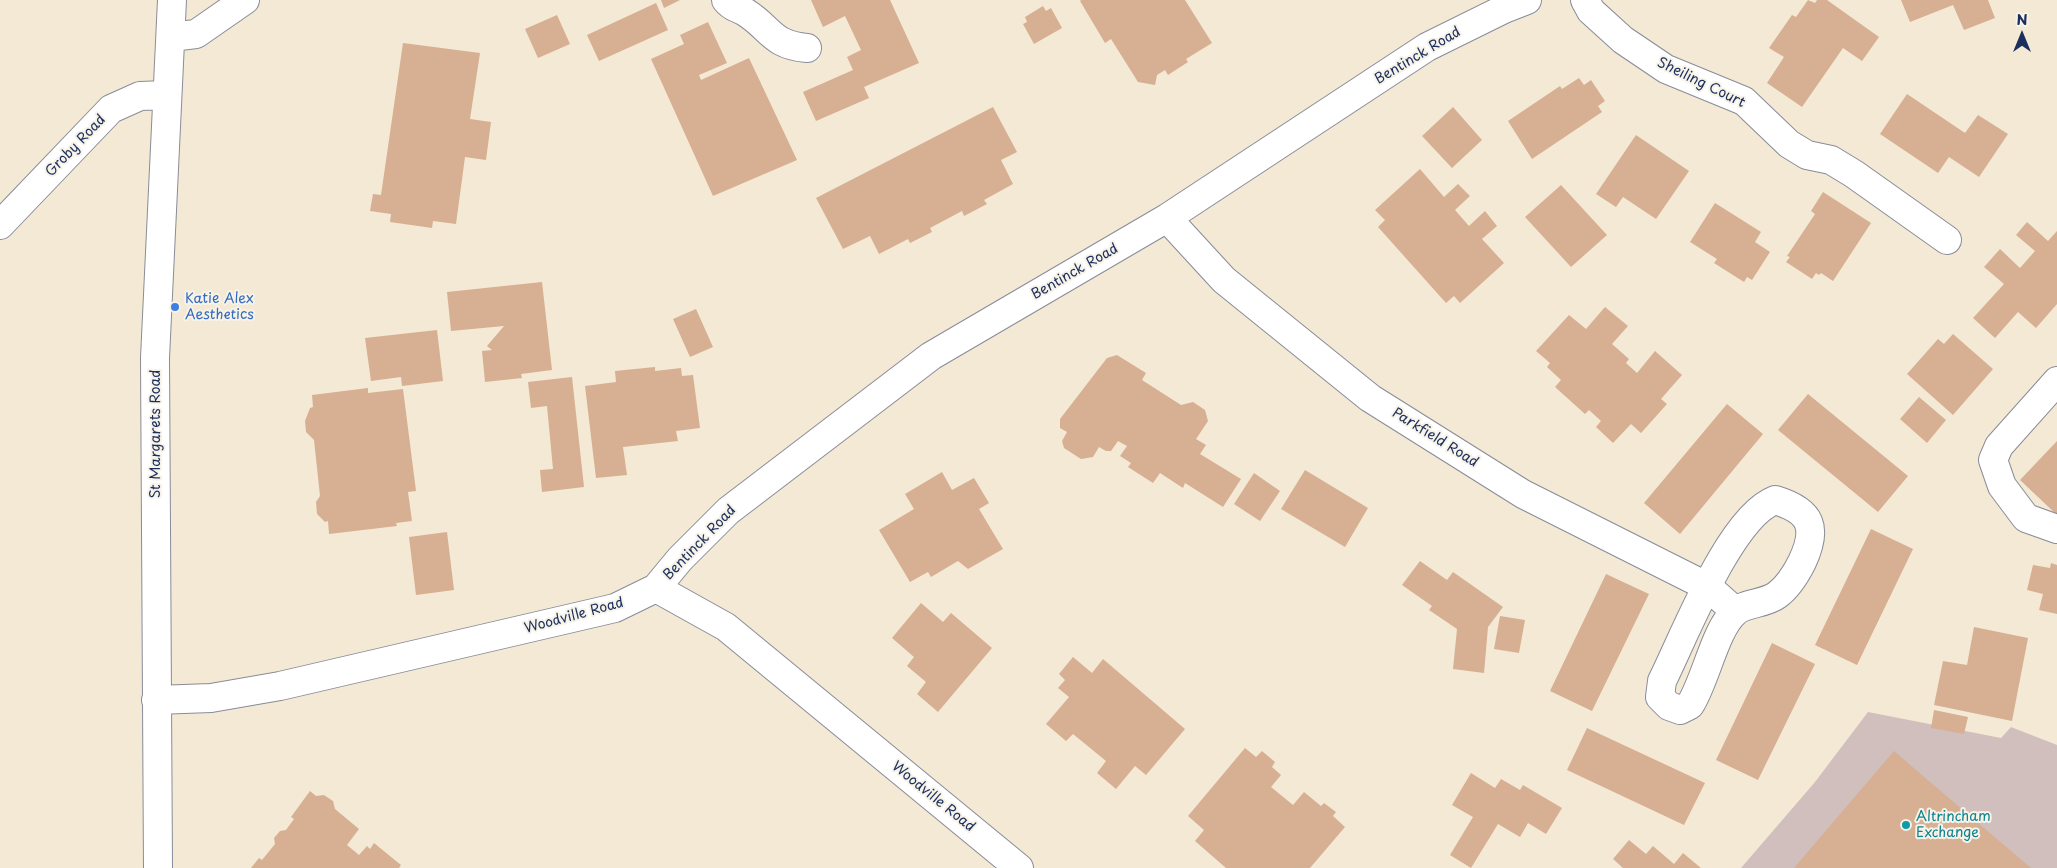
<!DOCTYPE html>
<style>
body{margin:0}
#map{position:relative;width:2057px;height:868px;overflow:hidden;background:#f4e9d4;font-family:"Playpen Sans",sans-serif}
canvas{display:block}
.north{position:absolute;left:1997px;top:10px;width:50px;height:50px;-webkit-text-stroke:4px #f7f3e8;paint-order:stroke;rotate:0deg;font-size:14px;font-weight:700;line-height:20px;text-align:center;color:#1b2f5e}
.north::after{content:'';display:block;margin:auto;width:18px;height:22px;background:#1b2f5e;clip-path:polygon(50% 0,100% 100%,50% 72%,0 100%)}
</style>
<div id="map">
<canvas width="2057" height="868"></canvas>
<div class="north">N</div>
</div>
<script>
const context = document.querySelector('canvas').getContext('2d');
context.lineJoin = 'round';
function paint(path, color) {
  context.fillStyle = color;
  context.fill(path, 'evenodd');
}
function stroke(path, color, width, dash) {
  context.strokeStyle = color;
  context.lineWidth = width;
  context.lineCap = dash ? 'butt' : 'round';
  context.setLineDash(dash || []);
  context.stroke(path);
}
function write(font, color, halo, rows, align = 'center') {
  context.font = font + ' "Playpen Sans",sans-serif';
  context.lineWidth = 4;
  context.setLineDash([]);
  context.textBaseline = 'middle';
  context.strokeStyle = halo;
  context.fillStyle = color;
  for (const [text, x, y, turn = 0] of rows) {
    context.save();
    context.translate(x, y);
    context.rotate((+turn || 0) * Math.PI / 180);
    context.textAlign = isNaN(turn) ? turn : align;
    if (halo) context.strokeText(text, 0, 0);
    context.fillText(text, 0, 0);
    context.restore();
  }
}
paint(new Path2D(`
 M 1868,712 L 2001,738 L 2011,727 L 2057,745 L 2057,868 L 1741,868 L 1815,782 Z`), '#d1bfbd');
paint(new Path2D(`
 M 661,0 L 680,0 L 664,8 Z
 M 811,0 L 890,0 L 919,63 L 864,87 L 869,98 L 816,121 L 803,92 L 853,70 L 847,57 L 861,50 L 845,16 L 823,27 Z
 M 1081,0 L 1185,0 L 1212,43 L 1186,59 L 1188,62 L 1168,75 L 1165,70 L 1157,75 L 1155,85 L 1138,82 L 1111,39 L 1105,43 L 1080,1 Z
 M 1808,0 L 1815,3 L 1817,0 L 1827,0 L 1879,37 L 1862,61 L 1843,48 L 1802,107 L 1767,83 L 1784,57 L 1769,48 L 1792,15 L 1796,17 Z
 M 1901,0 L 1988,0 L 1995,18 L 1964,30 L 1953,5 L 1910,22 Z
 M 656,3 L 668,30 L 599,61 L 587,35 Z
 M 1043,6 L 1046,11 L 1051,8 L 1062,28 L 1034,44 L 1023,24 L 1027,22 L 1025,17 Z
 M 557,15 L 570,44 L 538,58 L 525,29 Z
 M 708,22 L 727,63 L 699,75 L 701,80 L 749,58 L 797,160 L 713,196 L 651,59 L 684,44 L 680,35 Z
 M 403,43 L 480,53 L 470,119 L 491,122 L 486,160 L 465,157 L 456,224 L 433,221 L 432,228 L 390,222 L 391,214 L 370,211 L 373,194 L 381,195 Z
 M 1579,78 L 1584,85 L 1591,80 L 1605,101 L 1598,106 L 1602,112 L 1532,159 L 1508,121 L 1560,86 L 1562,89 Z
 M 1907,94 L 1965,133 L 1978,115 L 2008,134 L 1979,177 L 1949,157 L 1938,173 L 1880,134 Z
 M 993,107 L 1017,152 L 1001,160 L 1013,184 L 984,200 L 987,204 L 964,216 L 962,211 L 930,228 L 932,232 L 910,243 L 908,239 L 879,254 L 870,236 L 843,249 L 816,198 Z
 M 1453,107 L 1482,140 L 1452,168 L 1422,136 Z
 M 1636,135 L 1689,171 L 1656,219 L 1623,197 L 1616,207 L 1596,194 Z
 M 1420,169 L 1444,197 L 1458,184 L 1470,196 L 1455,210 L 1469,226 L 1485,211 L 1497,226 L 1482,239 L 1504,263 L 1460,303 L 1454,296 L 1446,303 L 1378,227 L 1385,220 L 1375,210 Z
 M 1561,185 L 1607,235 L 1571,267 L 1525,217 Z
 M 1823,192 L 1871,223 L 1833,281 L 1821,273 L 1819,275 L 1816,273 L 1812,279 L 1786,262 L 1790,257 L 1787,256 L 1815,214 L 1811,211 Z
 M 1715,203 L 1761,232 L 1755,242 L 1770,252 L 1752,280 L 1747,277 L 1744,282 L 1714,263 L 1717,259 L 1690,242 Z
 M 2027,222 L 2048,241 L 2057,231 L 2057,304 L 2036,328 L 2018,312 L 1995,338 L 1973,318 L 2004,284 L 1984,267 L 2000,249 L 2020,268 L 2035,251 L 2016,235 Z
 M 542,282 L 552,370 L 521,374 L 522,378 L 485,382 L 482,351 L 492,350 L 487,346 L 504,326 L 451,331 L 447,292 Z
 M 1605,307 L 1628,326 L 1612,344 L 1629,359 L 1626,363 L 1637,373 L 1655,351 L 1682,375 L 1661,399 L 1667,404 L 1641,433 L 1631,424 L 1613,443 L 1596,427 L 1601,421 L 1589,410 L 1585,414 L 1555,387 L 1561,380 L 1547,367 L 1550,363 L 1536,351 L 1569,315 L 1586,329 Z
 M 696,309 L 713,347 L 690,357 L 673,319 Z
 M 437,330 L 443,381 L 402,386 L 401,377 L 371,381 L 365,338 Z
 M 1953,334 L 1993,369 L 1953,415 L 1907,374 L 1938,339 L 1944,344 Z
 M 1117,355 L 1146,373 L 1142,380 L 1181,405 L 1193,402 L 1205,410 L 1208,421 L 1196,439 L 1206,445 L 1200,454 L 1241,479 L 1223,507 L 1185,483 L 1183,488 L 1160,473 L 1153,483 L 1128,467 L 1131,463 L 1120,456 L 1127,446 L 1118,441 L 1111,451 L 1106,451 L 1099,447 L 1093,457 L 1081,459 L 1064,448 L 1062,441 L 1067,432 L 1060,428 L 1060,419 L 1107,358 Z
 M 655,367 L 655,371 L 681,368 L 682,376 L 693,375 L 700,428 L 676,431 L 678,441 L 623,447 L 627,475 L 596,478 L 585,386 L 616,382 L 615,371 Z
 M 572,377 L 584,487 L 542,492 L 540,470 L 553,469 L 547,406 L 531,408 L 528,382 Z
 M 368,388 L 368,393 L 403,389 L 416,491 L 408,492 L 412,521 L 396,523 L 397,526 L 329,534 L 328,521 L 325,522 L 317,514 L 316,502 L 320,496 L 314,440 L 306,432 L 305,421 L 310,408 L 313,407 L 312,395 Z
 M 1808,394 L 1908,476 L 1878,512 L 1778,430 Z
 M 1919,397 L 1946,420 L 1927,443 L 1900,419 Z
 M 1727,404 L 1763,434 L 1680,534 L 1644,503 Z
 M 2057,441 L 2057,515 L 2020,480 Z
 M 1305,470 L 1368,508 L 1345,547 L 1281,509 Z
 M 942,472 L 952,490 L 974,478 L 989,503 L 979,509 L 1003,549 L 968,569 L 958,561 L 931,577 L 928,572 L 910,582 L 879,530 L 914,509 L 905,494 Z
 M 1254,473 L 1280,491 L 1260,521 L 1234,504 Z
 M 1871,529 L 1913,549 L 1857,665 L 1815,645 Z
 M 447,532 L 454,590 L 416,595 L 409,537 Z
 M 1420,561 L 1447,580 L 1453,572 L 1503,607 L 1488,627 L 1484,673 L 1453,669 L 1457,629 L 1429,610 L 1432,606 L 1402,585 Z
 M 2051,563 L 2057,565 L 2057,614 L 2039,610 L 2043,594 L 2027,590 L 2033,565 L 2050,568 Z
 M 1606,574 L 1649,594 L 1592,711 L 1550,691 Z
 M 921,603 L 943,622 L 951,613 L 992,648 L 938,712 L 917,694 L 926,682 L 907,666 L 914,657 L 892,638 Z
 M 1500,616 L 1525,620 L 1519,653 L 1494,649 Z
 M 1974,627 L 2028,638 L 2012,721 L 1934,705 L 1943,661 L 1967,665 Z
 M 1772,643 L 1815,664 L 1758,780 L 1716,760 Z
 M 1073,657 L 1092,673 L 1103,659 L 1185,729 L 1146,775 L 1135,766 L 1116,789 L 1097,773 L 1106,761 L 1073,734 L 1066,741 L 1046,724 L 1069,697 L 1058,688 L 1065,680 L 1059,674 Z
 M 1934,710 L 1968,717 L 1964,734 L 1931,728 Z
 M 1587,728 L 1705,783 L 1684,825 L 1567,770 Z
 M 1245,748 L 1256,757 L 1262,751 L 1275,762 L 1272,767 L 1281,775 L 1271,787 L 1293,805 L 1304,792 L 1321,806 L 1324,803 L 1336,812 L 1333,816 L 1345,827 L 1310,868 L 1226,868 L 1195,841 L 1204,830 L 1188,816 Z
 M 1894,751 L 1930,782 L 2031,868 L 1794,868 Z
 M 1471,773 L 1495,788 L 1501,779 L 1520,790 L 1523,785 L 1562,808 L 1546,834 L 1528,823 L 1520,837 L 1498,824 L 1471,868 L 1450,855 L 1473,817 L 1452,805 Z
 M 310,791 L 316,796 L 324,795 L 333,801 L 335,809 L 359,829 L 347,845 L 359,855 L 367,846 L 370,849 L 374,843 L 401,865 L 399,868 L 251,868 L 259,858 L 262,860 L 275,844 L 274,838 L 280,831 L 286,830 L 294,819 L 291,817 Z
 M 1629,840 L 1646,854 L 1653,846 L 1674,864 L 1683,853 L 1701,868 L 1623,868 L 1613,859 Z`), '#d7af93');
const minor = new Path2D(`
 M 726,0 C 732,8 737,7 745,12 C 771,28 771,45 807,48
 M 1585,0 L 1591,11 L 1623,40 L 1666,69 L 1744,101 L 1789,144 L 1807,155 L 1831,160 L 1854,174 L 1947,240
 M 171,37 L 196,34 L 245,0
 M 1167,218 L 1224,280 L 1370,398 L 1523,494 L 1708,587 L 1735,611
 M 0,225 L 111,109 L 140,96 L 166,95
 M 2057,381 L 1999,446 L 1993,460 L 2002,486 L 2026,518 L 2057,529
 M 1775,500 C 1812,511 1818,528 1802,562 C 1796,574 1788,587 1777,595 C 1765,604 1744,603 1735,612 C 1715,629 1706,680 1690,705 L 1680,710 L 1669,706 L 1660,697 L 1662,681 C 1684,637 1730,517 1775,500 Z
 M 656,588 L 726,627 L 1019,868
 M 156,700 L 211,698 L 280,686 L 615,608 L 656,588 L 680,559 L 728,511 L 931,356 L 1167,218 L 1427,47 L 1504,9 L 1527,0
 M 158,868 L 155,358 L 172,0`);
stroke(minor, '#888c99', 30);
stroke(minor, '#fff', 28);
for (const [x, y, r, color] of [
 [175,307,5,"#3f7fe0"],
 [1906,825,5,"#0f9aa8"]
]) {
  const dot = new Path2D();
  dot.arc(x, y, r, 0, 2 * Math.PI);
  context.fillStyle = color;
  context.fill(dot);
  stroke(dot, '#f7f3e8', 2);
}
write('14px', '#1b2f5e', '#f7f3e8', [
 ["Bentinck Road",1418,56,-31],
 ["Sheiling Court",1701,83,26],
 ["Groby Road",76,146,-46],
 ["Bentinck Road",1075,272,-30],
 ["St Margarets Road",156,434,-90],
 ["Parkfield Road",1435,438,32],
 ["Bentinck Road",700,543,-46],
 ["Woodville Road",574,616,-15],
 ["Woodville Road",933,797,39]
]);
write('14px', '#366cbe', '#f7f3e8', [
 ["Katie Alex",185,299],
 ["Aesthetics",185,315]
], 'left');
write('14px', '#0d838f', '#f7f3e8', [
 ["Altrincham",1916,817],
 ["Exchange",1916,833]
], 'left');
</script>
